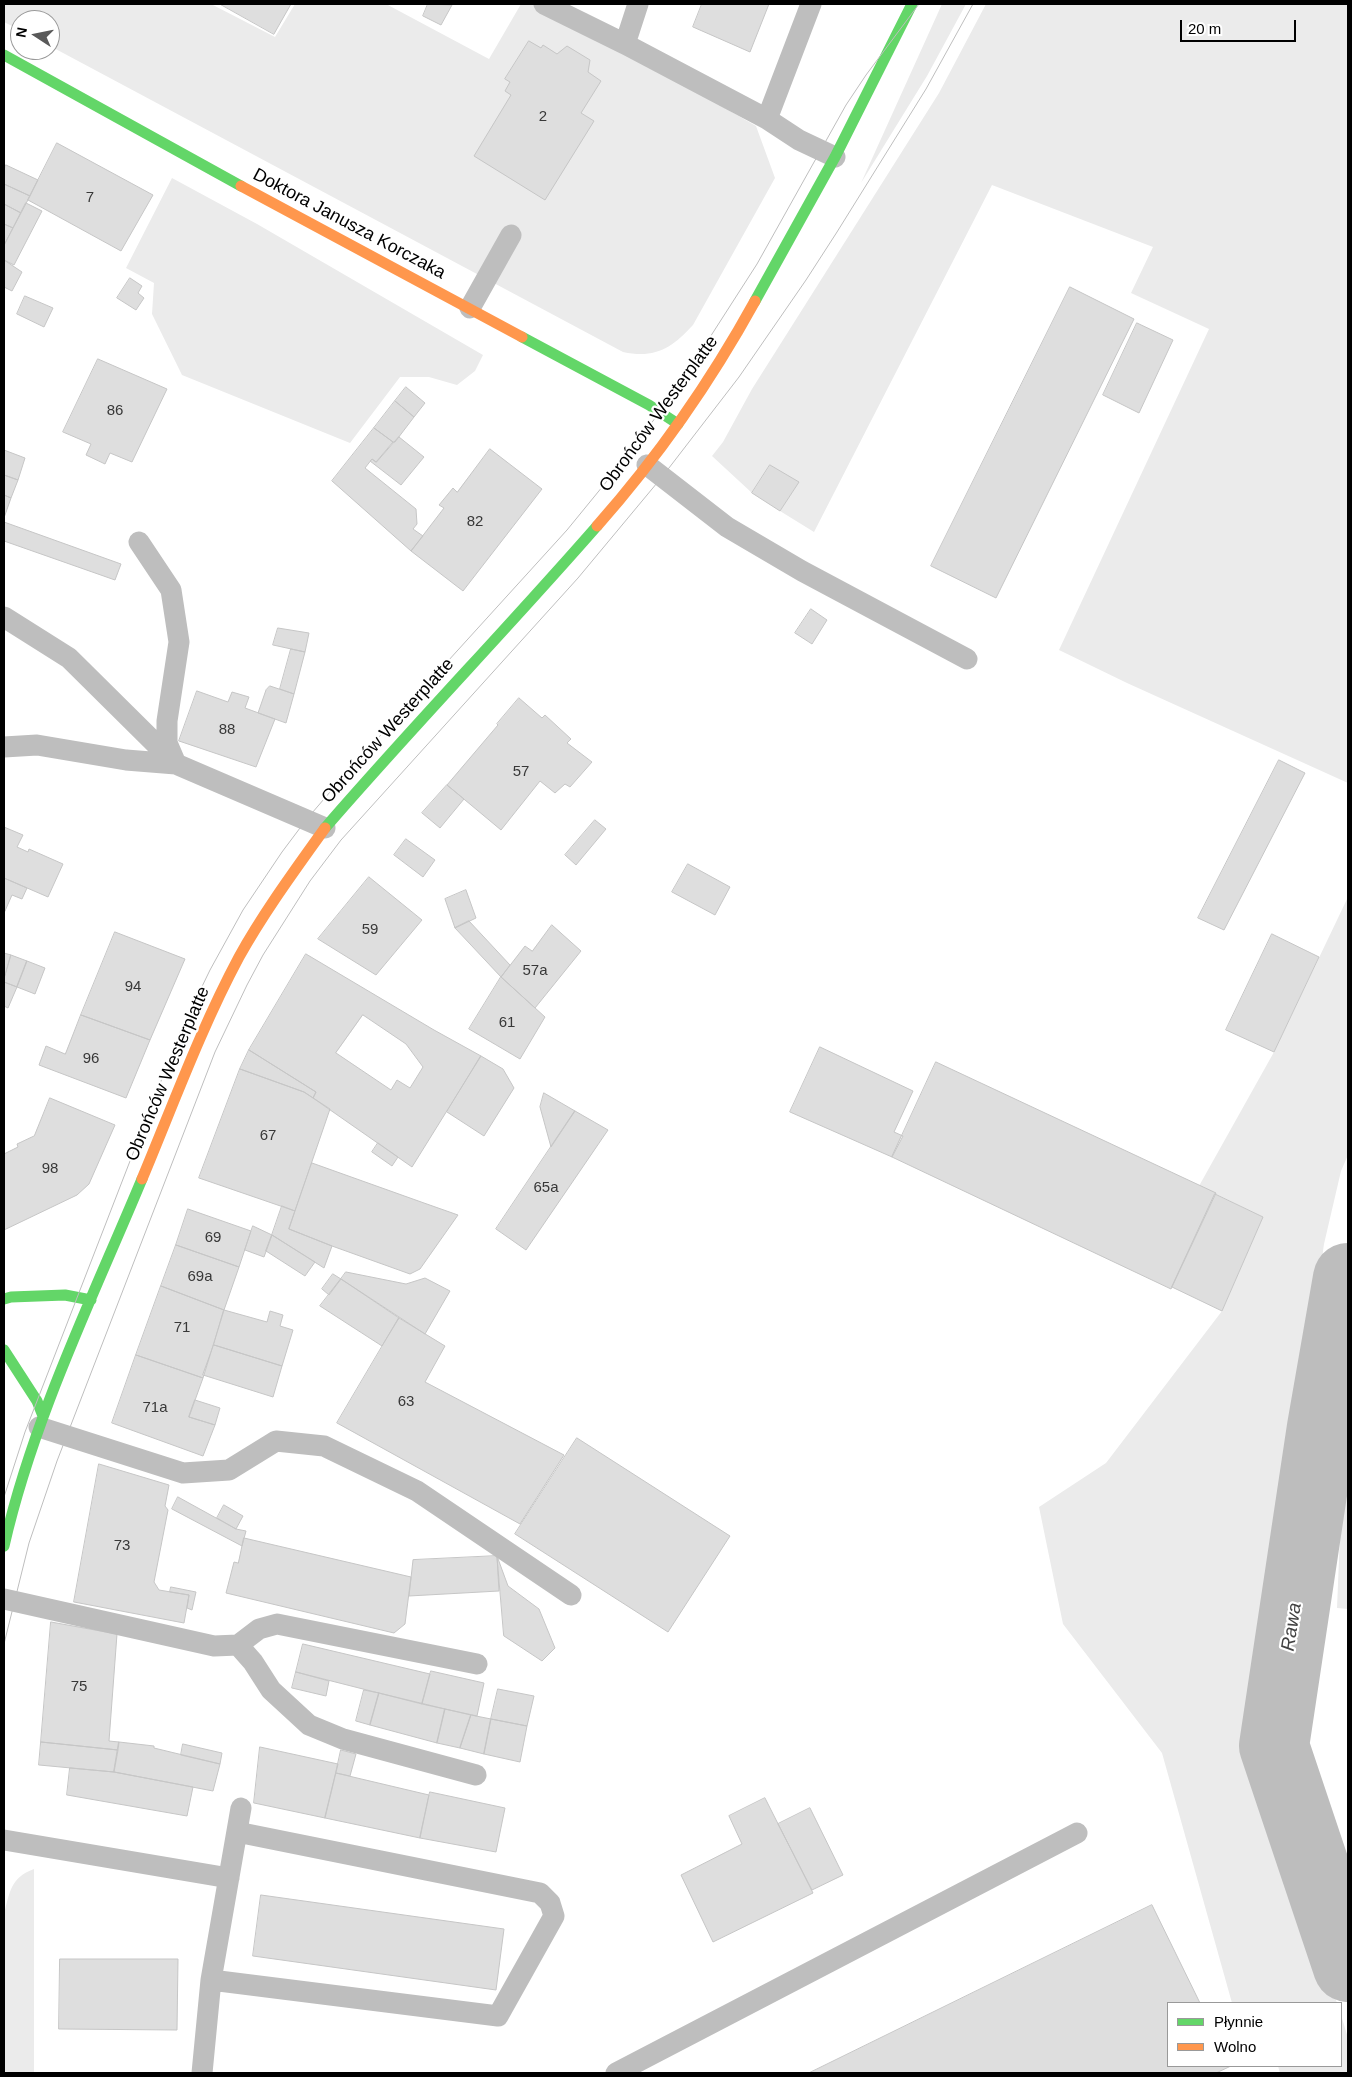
<!DOCTYPE html>
<meta charset="utf-8">
<style>
body{margin:0}
#map{position:relative;width:1352px;height:2077px;overflow:hidden;background:#fff;font-family:Arial,sans-serif}
canvas{display:block}
.frame{position:absolute;inset:0;border:5px solid #000;pointer-events:none}
.legend{position:absolute;left:1167px;top:2002px;width:175px;height:65px;box-sizing:border-box;background:#fff;border:1px solid #999;margin:0;padding:6px 9px;list-style:none;font-size:15px;color:#000}
.legend li{display:flex;align-items:center;gap:10px;height:25px}
.legend b{width:25px;border:1px solid #999}
.north{position:absolute;left:10px;top:10px;width:50px;height:50px;box-sizing:border-box;background:#fff;border:1px solid #999;border-radius:50%;rotate:281deg;font-size:14px;font-weight:700;line-height:20px;text-align:center;color:#000}
.north::after{content:'';display:block;margin:auto;width:18px;height:22px;background:#595959;clip-path:polygon(50% 0,100% 100%,50% 72%,0 100%)}
.scale{position:absolute;left:1180px;top:20px;width:116px;height:22px;box-sizing:border-box;border:2px solid #000;border-top:0;padding-left:6px;font-size:15px;line-height:18px;white-space:nowrap;color:#000;-webkit-text-stroke:4px #fff;paint-order:stroke}
</style>
<div id="map">
<canvas width="1352" height="2077"></canvas>
<div class="frame"></div>
<ul class="legend">
<li><b style="height:6px;background:#63d668"></b>Płynnie</li>
<li><b style="height:6px;background:#ff974d"></b>Wolno</li>
</ul>
<div class="north">N</div>
<div class="scale">20 m</div>
</div>
<script>
const context = document.querySelector('canvas').getContext('2d');
context.lineJoin = 'round';
function paint(path, color) {
  context.fillStyle = color;
  context.fill(path, 'evenodd');
}
function stroke(path, color, width, dash) {
  context.strokeStyle = color;
  context.lineWidth = width;
  context.lineCap = dash ? 'butt' : 'round';
  context.setLineDash(dash || []);
  context.stroke(path);
}
function write(font, color, halo, rows, align = 'center') {
  context.font = font + ' Arial,sans-serif';
  context.lineWidth = 4.5;
  context.setLineDash([]);
  context.textBaseline = 'middle';
  context.strokeStyle = halo;
  context.fillStyle = color;
  for (const [text, x, y, turn = 0] of rows) {
    context.save();
    context.translate(x, y);
    context.rotate((+turn || 0) * Math.PI / 180);
    context.textAlign = isNaN(turn) ? turn : align;
    if (halo) context.strokeText(text, 0, 0);
    context.fillText(text, 0, 0);
    context.restore();
  }
}
paint(new Path2D(`
 M 4,4 L 211,4 L 275,37 L 295,4 L 386,4 L 489,59 L 521,4 L 532,4 L 669,76 L 756,126 L 775,178 L 693,325 C 672,348 655,359 623,352 L 50,46 L 50,20 L 20,20 L 20,30 L 4,22 Z
 M 942,4 L 966,4 L 927,76 L 861,183 Z
 M 986,4 L 1348,4 L 1348,783 L 1127,683 L 1059,650 L 1209,329 L 1131,293 L 1153,247 L 992,185 L 814,532 L 780,511 L 798,483 L 770,465 L 752,493 L 712,456 L 723,442 L 752,389 L 939,93 Z
 M 172,178 L 257,224 L 483,355 L 475,371 L 457,385 L 429,377 L 400,377 L 350,443 L 182,375 L 152,314 L 154,283 L 126,268 Z
 M 1348,897 L 1348,1155 L 1341,1171 L 1324,1244 L 1254,1746 L 1337,2003 L 1232,2003 L 1162,1753 L 1063,1624 L 1039,1507 L 1106,1463 L 1222,1311 L 1263,1217 L 1199,1186 L 1274,1052 Z
 M 1348,1415 L 1348,1609 L 1337,1608 L 1344,1438 Z
 M 34,1869 L 34,2073 L 4,2073 L 4,1914 C 10,1892 10,1878 34,1869 Z
 M 1341,2015 L 1348,2038 L 1348,2073 L 1280,2073 L 1278,2066 L 1341,2066 Z`), '#ebebeb');
stroke(new Path2D(`
 M 1348,1278 L 1322,1427 L 1274,1746 L 1348,1967`), '#bdbdbd', 70);
const building = new Path2D(`
 M 220,4 L 291,4 L 274,34 Z
 M 428,4 L 452,5 L 441,25 L 423,16 Z
 M 702,4 L 769,4 L 750,52 L 693,27 Z
 M 529,41 L 541,48 L 543,45 L 557,54 L 567,46 L 590,60 L 588,72 L 601,81 L 581,113 L 594,121 L 545,200 L 474,156 L 511,95 L 505,91 L 510,82 L 505,79 Z
 M 57,143 L 153,195 L 121,251 L 28,200 Z
 M 6,165 L 38,180 L 30,196 L 4,184 L 4,170 Z
 M 4,184 L 30,196 L 21,213 L 4,204 Z
 M 26,203 L 42,211 L 14,265 L 4,260 L 4,246 Z
 M 4,204 L 21,213 L 13,228 L 4,224 Z
 M 4,224 L 13,228 L 4,245 Z
 M 4,260 L 22,272 L 12,291 L 4,287 Z
 M 130,278 L 142,286 L 138,293 L 144,298 L 136,310 L 117,298 Z
 M 1070,287 L 1134,319 L 996,598 L 931,566 Z
 M 25,296 L 53,308 L 44,327 L 17,314 Z
 M 1137,323 L 1173,340 L 1139,413 L 1103,395 Z
 M 98,359 L 167,389 L 132,462 L 110,453 L 105,464 L 86,455 L 91,444 L 63,432 Z
 M 406,387 L 425,403 L 414,417 L 395,401 Z
 M 395,401 L 414,417 L 395,442 L 393,442 L 374,428 Z
 M 374,428 L 393,442 L 376,462 L 372,459 L 365,468 L 416,509 L 417,524 L 413,529 L 423,536 L 411,551 L 332,481 Z
 M 399,437 L 424,457 L 401,485 L 370,461 L 372,459 L 376,462 Z
 M 490,449 L 542,489 L 463,591 L 411,551 L 444,508 L 439,505 L 453,488 L 457,492 Z
 M 4,450 L 25,458 L 18,480 L 4,475 Z
 M 770,465 L 799,482 L 780,511 L 752,493 Z
 M 4,475 L 18,480 L 11,498 L 4,495 Z
 M 4,495 L 11,498 L 4,518 Z
 M 4,522 L 121,564 L 115,580 L 4,541 Z
 M 811,609 L 827,620 L 812,644 L 795,633 Z
 M 278,628 L 309,633 L 305,652 L 273,645 Z
 M 291,649 L 305,652 L 294,694 L 280,689 Z
 M 270,686 L 294,694 L 286,723 L 258,713 L 266,690 Z
 M 197,691 L 228,702 L 232,692 L 249,697 L 245,708 L 275,719 L 256,767 L 179,741 Z
 M 519,698 L 542,718 L 545,715 L 571,739 L 567,743 L 592,762 L 570,787 L 565,784 L 555,793 L 540,781 L 501,830 L 447,785 L 498,725 L 497,724 Z
 M 1279,760 L 1305,773 L 1224,930 L 1198,918 Z
 M 447,785 L 464,799 L 440,828 L 422,813 Z
 M 595,820 L 606,829 L 576,865 L 565,855 Z
 M 4,827 L 23,835 L 17,847 L 28,852 L 29,849 L 63,864 L 48,897 L 4,878 Z
 M 406,839 L 435,860 L 423,877 L 394,855 Z
 M 688,864 L 730,887 L 715,915 L 672,892 Z
 M 369,877 L 422,920 L 376,975 L 318,939 Z
 M 4,878 L 27,888 L 22,899 L 12,895 L 5,911 Z
 M 466,890 L 476,918 L 455,928 L 445,899 Z
 M 469,921 L 510,965 L 501,977 L 455,928 Z
 M 552,925 L 581,951 L 535,1008 L 501,977 L 525,946 L 532,951 Z
 M 115,932 L 185,959 L 150,1040 L 81,1015 Z
 M 1272,934 L 1319,957 L 1274,1052 L 1226,1030 Z
 M 4,953 L 11,955 L 4,978 Z
 M 306,954 L 434,1030 L 481,1056 L 412,1167 L 313,1098 L 316,1092 L 249,1050 ZM 363,1015 L 406,1044 L 423,1067 L 410,1088 L 397,1080 L 391,1090 L 336,1053 Z
 M 11,955 L 27,961 L 17,987 L 4,982 Z
 M 27,961 L 45,968 L 35,994 L 17,987 Z
 M 501,977 L 545,1017 L 520,1059 L 469,1029 Z
 M 4,982 L 17,987 L 8,1008 L 4,1006 Z
 M 81,1015 L 150,1040 L 126,1098 L 39,1065 L 46,1046 L 65,1054 Z
 M 820,1047 L 913,1091 L 894,1132 L 903,1136 L 892,1157 L 790,1112 Z
 M 249,1050 L 316,1092 L 313,1098 L 304,1092 L 240,1069 Z
 M 481,1056 L 503,1069 L 514,1088 L 484,1136 L 447,1112 Z
 M 936,1062 L 1216,1193 L 1171,1289 L 892,1157 Z
 M 240,1069 L 304,1092 L 330,1109 L 295,1211 L 199,1178 Z
 M 544,1093 L 575,1111 L 551,1147 L 540,1107 Z
 M 50,1098 L 115,1125 L 89,1184 L 77,1195 L 4,1230 L 4,1154 L 18,1147 L 17,1144 L 34,1136 Z
 M 575,1111 L 608,1130 L 526,1250 L 496,1229 Z
 M 378,1143 L 398,1157 L 392,1166 L 372,1152 Z
 M 312,1163 L 424,1203 L 458,1215 L 420,1269 L 410,1274 L 332,1246 L 289,1229 Z
 M 1215,1194 L 1263,1217 L 1222,1311 L 1172,1287 Z
 M 282,1206 L 295,1211 L 289,1229 L 332,1246 L 324,1268 L 272,1235 Z
 M 188,1209 L 251,1231 L 239,1267 L 176,1245 Z
 M 253,1226 L 272,1235 L 264,1257 L 245,1250 Z
 M 272,1235 L 315,1262 L 305,1276 L 266,1251 Z
 M 176,1245 L 239,1267 L 224,1310 L 161,1286 Z
 M 346,1272 L 406,1284 L 425,1278 L 450,1291 L 425,1334 L 341,1279 Z
 M 333,1274 L 341,1279 L 329,1295 L 322,1289 Z
 M 341,1279 L 399,1318 L 382,1346 L 320,1306 Z
 M 161,1286 L 224,1310 L 203,1378 L 136,1355 Z
 M 224,1310 L 267,1322 L 270,1311 L 283,1315 L 280,1326 L 293,1330 L 282,1366 L 214,1345 Z
 M 399,1318 L 445,1346 L 425,1382 L 564,1455 L 520,1524 L 337,1423 Z
 M 214,1345 L 282,1366 L 273,1397 L 203,1375 Z
 M 136,1355 L 203,1378 L 189,1417 L 215,1425 L 203,1456 L 112,1423 Z
 M 195,1400 L 220,1408 L 215,1425 L 189,1417 Z
 M 577,1438 L 730,1536 L 668,1632 L 515,1534 Z
 M 99,1464 L 169,1485 L 165,1506 L 168,1510 L 154,1582 L 159,1590 L 189,1595 L 184,1623 L 74,1602 Z
 M 178,1497 L 236,1529 L 246,1531 L 242,1546 L 172,1509 Z
 M 224,1505 L 243,1516 L 236,1529 L 217,1518 Z
 M 244,1538 L 411,1577 L 405,1624 L 394,1633 L 226,1593 L 234,1562 L 238,1563 Z
 M 497,1556 L 499,1591 L 409,1596 L 413,1560 Z
 M 497,1556 L 508,1586 L 539,1609 L 555,1648 L 542,1661 L 504,1636 Z
 M 171,1587 L 196,1592 L 192,1610 L 187,1608 L 189,1595 L 170,1592 Z
 M 51,1622 L 117,1634 L 109,1741 L 119,1742 L 118,1750 L 41,1742 Z
 M 303,1644 L 430,1674 L 422,1704 L 296,1672 Z
 M 431,1671 L 484,1683 L 477,1716 L 422,1704 Z
 M 296,1672 L 329,1681 L 326,1696 L 292,1688 Z
 M 498,1689 L 534,1696 L 527,1726 L 491,1719 Z
 M 364,1690 L 379,1693 L 370,1725 L 356,1721 Z
 M 379,1693 L 445,1709 L 437,1743 L 370,1725 Z
 M 445,1709 L 471,1715 L 460,1748 L 437,1743 Z
 M 471,1715 L 491,1719 L 484,1754 L 460,1748 Z
 M 491,1719 L 527,1726 L 520,1762 L 484,1754 Z
 M 41,1742 L 118,1750 L 114,1772 L 39,1765 Z
 M 119,1742 L 154,1746 L 154,1748 L 220,1764 L 213,1791 L 114,1772 Z
 M 183,1744 L 222,1753 L 220,1764 L 181,1755 Z
 M 260,1747 L 338,1764 L 325,1818 L 254,1803 Z
 M 341,1750 L 356,1754 L 350,1776 L 336,1773 Z
 M 70,1768 L 114,1772 L 193,1787 L 187,1816 L 67,1795 Z
 M 336,1773 L 429,1795 L 420,1838 L 325,1818 Z
 M 430,1792 L 505,1808 L 496,1852 L 420,1838 Z
 M 765,1798 L 813,1893 L 713,1942 L 681,1875 L 742,1844 L 729,1816 Z
 M 810,1808 L 843,1875 L 812,1890 L 778,1824 Z
 M 261,1895 L 504,1929 L 496,1990 L 253,1956 Z
 M 1152,1905 L 1200,2003 L 1168,2003 L 1168,2066 L 1231,2066 L 1216,2073 L 809,2073 Z
 M 60,1959 L 178,1959 L 177,2030 L 59,2029 Z`);
paint(building, '#dedede');
stroke(building, '#c6c6c6', 1);
stroke(new Path2D(`
 M 544,4 L 625,44 L 767,119 L 799,140 L 835,157
 M 625,44 L 638,4
 M 767,119 L 811,4
 M 470,308 L 511,235
 M 647,465 L 727,527 L 802,571 L 967,659
 M 139,542 L 171,590 L 179,642 L 167,721 L 167,743 L 176,764
 M 4,617 L 69,658 L 172,760
 M 4,747 L 37,745 L 126,760 L 176,764 L 325,828
 M 39,1427 L 183,1473 L 229,1470 L 276,1441 L 324,1446 L 417,1491 L 571,1595
 M 4,1599 L 214,1646 L 238,1645 L 259,1629 L 277,1624 L 477,1664
 M 238,1645 L 253,1662 L 271,1690 L 309,1725 L 343,1739 L 476,1775
 M 4,1840 L 229,1878
 M 211,1980 L 498,2016 L 554,1916 L 550,1903 L 540,1893 L 237,1832
 M 202,2073 L 211,1980 L 241,1808
 M 616,2073 L 1077,1833`), '#bebebe', 21);
stroke(new Path2D(`
 M 4,55 L 241,186
 M 755,301 L 835,157 L 912,4
 M 522,337 L 649,405 L 678,424
 M 325,828 C 414,725 508,628 597,526
 M 4,1299 L 11,1297 L 65,1295 L 91,1300
 M 4,1350 L 37,1401 L 43,1416
 M 4,1546 C 33,1419 92,1299 142,1179`), '#63d668', 11);
stroke(new Path2D(`
 M 241,186 L 522,337
 M 597,526 C 658,457 711,381 755,301
 M 142,1179 C 173,1105 201,1028 239,957 C 264,912 295,870 325,828`), '#ff974d', 11);
stroke(new Path2D(`
 M 4,1497 L 25,1432 L 180,1032 L 210,970 L 243,910 L 282,852 L 306,820 L 348,771 L 567,530 L 625,459 L 678,387 L 757,264 L 846,105 L 866,75 L 919,4
 M 4,1644 L 29,1543 L 57,1461 L 215,1052 L 247,985 L 263,955 L 310,881 L 341,840 L 578,578 L 662,477 L 739,377 L 806,280 L 837,232 L 926,89 L 973,4`), '#bebebe', 1);
write('15px', '#383838', null, [
 ["2",543,117],
 ["7",90,198],
 ["86",115,411],
 ["82",475,522],
 ["88",227,730],
 ["57",521,772],
 ["59",370,930],
 ["57a",535,971],
 ["94",133,987],
 ["61",507,1023],
 ["96",91,1059],
 ["67",268,1136],
 ["98",50,1169],
 ["65a",546,1188],
 ["69",213,1238],
 ["69a",200,1277],
 ["71",182,1328],
 ["63",406,1402],
 ["71a",155,1408],
 ["73",122,1546],
 ["75",79,1687]
]);
write('18px', '#000', '#fff', [
 ["Doktora Janusza Korczaka",349,224,28],
 ["Obrońców Westerplatte",659,414,-54],
 ["Obrońców Westerplatte",388,731,-48],
 ["Obrońców Westerplatte",168,1074,-67]
]);
write('italic 19px', '#424242', '#fff', [
 ["Rawa",1292,1627,-81]
]);
</script>
